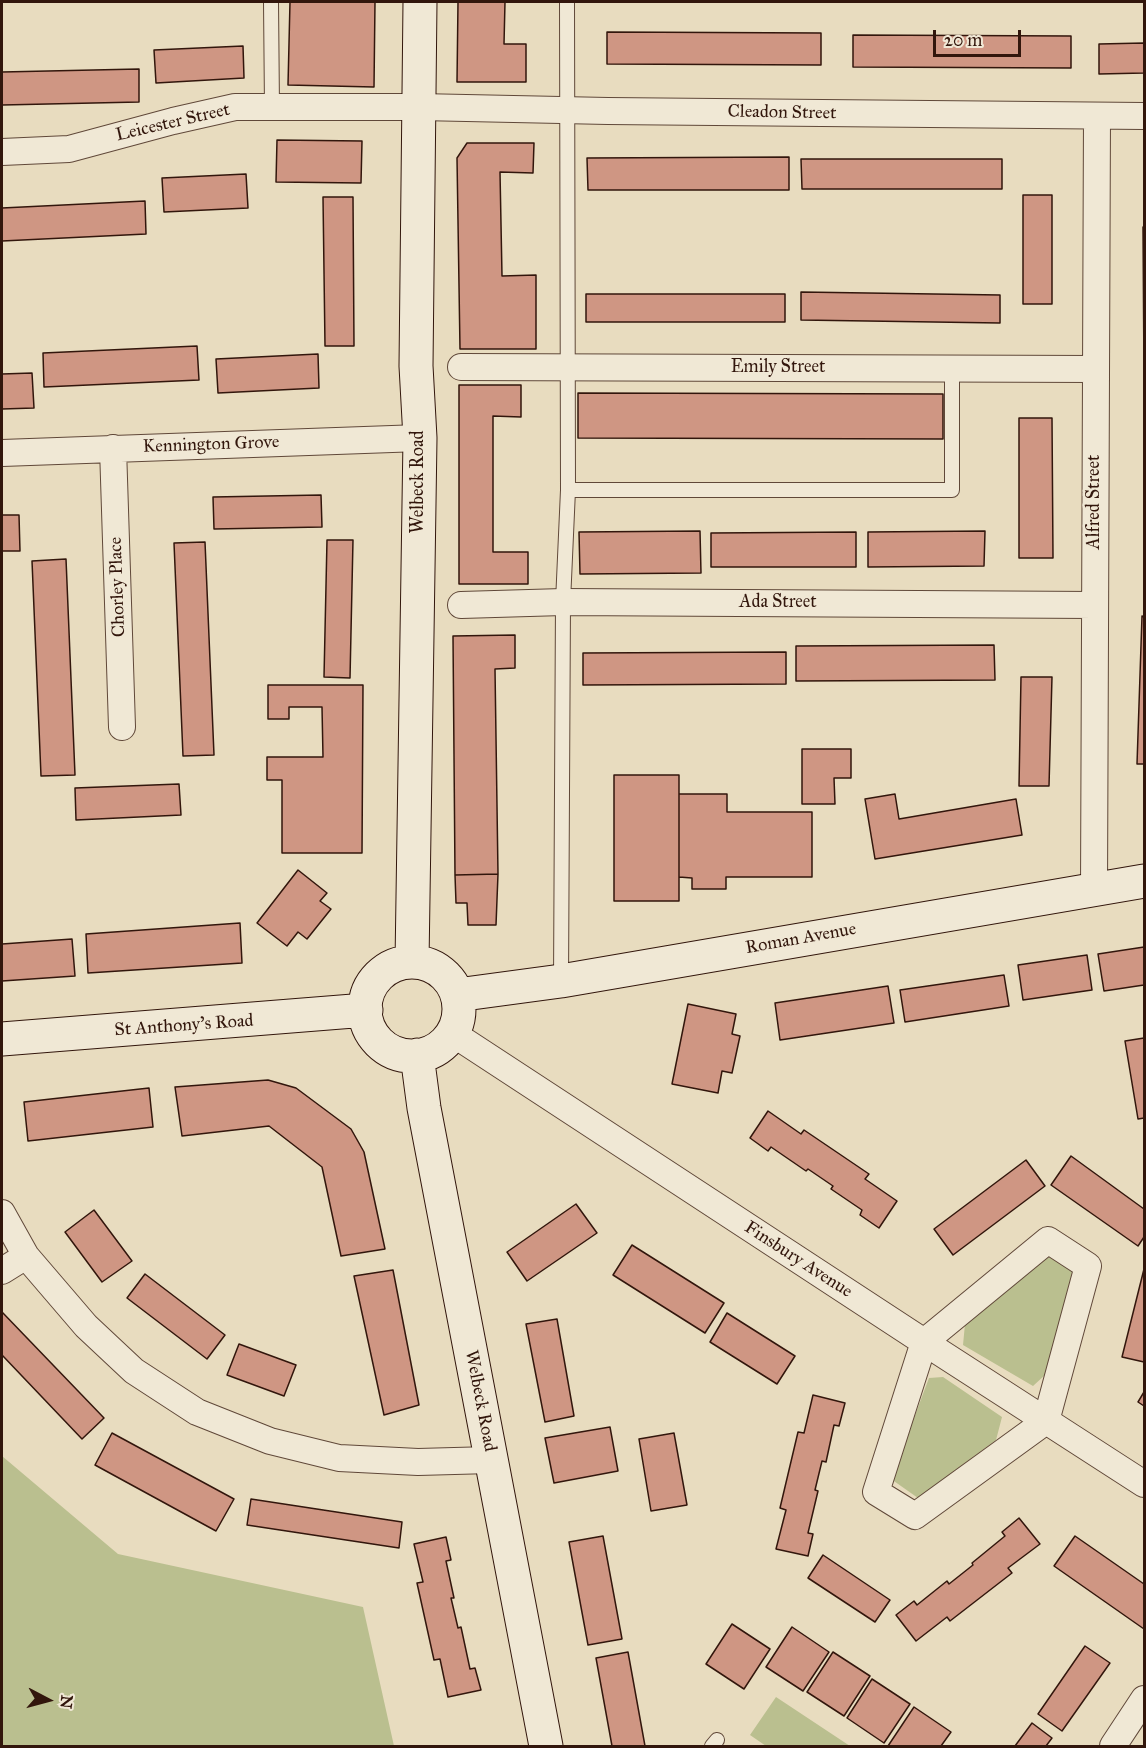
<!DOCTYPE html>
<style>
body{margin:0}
#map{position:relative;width:1146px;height:1748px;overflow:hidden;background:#e8dcbf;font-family:"IM FELL Great Primer",serif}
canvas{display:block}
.frame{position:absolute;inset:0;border:3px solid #32160c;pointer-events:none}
.north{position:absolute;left:18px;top:1670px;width:60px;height:60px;-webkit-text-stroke:4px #f0e8d5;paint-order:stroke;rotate:96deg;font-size:16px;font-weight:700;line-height:24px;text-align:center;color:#32160c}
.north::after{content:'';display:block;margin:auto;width:21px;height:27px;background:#32160c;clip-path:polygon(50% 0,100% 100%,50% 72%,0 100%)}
.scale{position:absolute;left:933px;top:30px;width:88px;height:27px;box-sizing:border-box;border:3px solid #32160c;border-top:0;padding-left:8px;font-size:18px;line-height:21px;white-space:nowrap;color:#32160c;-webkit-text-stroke:4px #f0e8d5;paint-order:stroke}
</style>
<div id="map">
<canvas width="1146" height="1748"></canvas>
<div class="frame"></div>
<div class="north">N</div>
<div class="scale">20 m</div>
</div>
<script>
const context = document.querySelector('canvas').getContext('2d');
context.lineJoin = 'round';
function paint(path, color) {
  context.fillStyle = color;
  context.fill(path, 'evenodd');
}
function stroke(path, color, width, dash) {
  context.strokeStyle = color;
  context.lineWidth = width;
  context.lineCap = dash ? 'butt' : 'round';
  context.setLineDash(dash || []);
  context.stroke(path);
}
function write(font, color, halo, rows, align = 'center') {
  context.font = font + ' "IM FELL Great Primer",serif';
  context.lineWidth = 4.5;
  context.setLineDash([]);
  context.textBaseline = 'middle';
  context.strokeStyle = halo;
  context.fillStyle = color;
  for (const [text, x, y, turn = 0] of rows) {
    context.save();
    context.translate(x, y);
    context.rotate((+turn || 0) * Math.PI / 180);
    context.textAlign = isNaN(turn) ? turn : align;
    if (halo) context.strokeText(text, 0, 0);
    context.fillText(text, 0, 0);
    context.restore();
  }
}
paint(new Path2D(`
 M 1044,1254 L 1073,1269 L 1045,1375 L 1033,1386 L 963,1345 L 965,1324 Z
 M 943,1377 L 1002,1417 L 996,1440 L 918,1498 L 891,1479 L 929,1378 Z
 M 2,1456 L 118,1554 L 363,1607 L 394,1746 L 2,1746 Z
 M 776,1697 L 850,1746 L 766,1746 L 750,1735 Z`), '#babf8f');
const building = new Path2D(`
 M 290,2 L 375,2 L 374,87 L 288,85 Z
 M 458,2 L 505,2 L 504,44 L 526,44 L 526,82 L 457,82 Z
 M 607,32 L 821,33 L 821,65 L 607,64 Z
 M 853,35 L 1071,36 L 1071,68 L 853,67 Z
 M 1144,43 L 1144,73 L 1099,74 L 1099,44 Z
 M 243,46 L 244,78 L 156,83 L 154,50 Z
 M 139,69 L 139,102 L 2,105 L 2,72 Z
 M 277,140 L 362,141 L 361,183 L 276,182 Z
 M 467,143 L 534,143 L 533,173 L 500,172 L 502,276 L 536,275 L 536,349 L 460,349 L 457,158 Z
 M 789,157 L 789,190 L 588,190 L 587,158 Z
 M 801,159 L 1002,159 L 1002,189 L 802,189 Z
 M 246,174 L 248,208 L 164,212 L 162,178 Z
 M 1023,195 L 1052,195 L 1052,304 L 1023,304 Z
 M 323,197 L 353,197 L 354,346 L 325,346 Z
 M 145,201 L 146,234 L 2,241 L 2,208 Z
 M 1143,227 L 1144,227 L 1144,374 Z
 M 801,292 L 1000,295 L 1000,323 L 801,320 Z
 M 586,294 L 785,294 L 785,322 L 586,322 Z
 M 197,346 L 199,380 L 44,387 L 43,353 Z
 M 318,354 L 319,388 L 218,393 L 216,359 Z
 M 32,373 L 34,408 L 2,409 L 2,374 Z
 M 459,385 L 521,385 L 521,417 L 493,416 L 493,552 L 528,552 L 528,584 L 459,584 Z
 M 578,393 L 943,394 L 943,439 L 578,438 Z
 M 1019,418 L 1052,418 L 1053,558 L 1019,558 Z
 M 321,495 L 322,527 L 214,529 L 213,497 Z
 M 2,515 L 19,515 L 20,551 L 2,551 Z
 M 700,531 L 701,573 L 580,574 L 579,532 Z
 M 985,531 L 984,566 L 868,567 L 868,532 Z
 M 856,532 L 856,567 L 711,567 L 711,533 Z
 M 327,540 L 353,540 L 350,678 L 324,677 Z
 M 205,542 L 214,755 L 183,756 L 174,543 Z
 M 66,559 L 75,775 L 41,776 L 32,561 Z
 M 1142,616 L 1144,617 L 1144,764 L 1137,764 Z
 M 515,635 L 515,668 L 495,669 L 498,874 L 455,875 L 453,636 Z
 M 994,645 L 995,680 L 796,681 L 796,646 Z
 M 786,652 L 786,684 L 583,685 L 583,653 Z
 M 1021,677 L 1052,677 L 1049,786 L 1019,786 Z
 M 268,685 L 363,685 L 362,853 L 282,853 L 282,780 L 267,780 L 267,757 L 323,757 L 322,707 L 289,707 L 289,719 L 268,719 Z
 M 802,749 L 851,749 L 851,778 L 834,778 L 835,804 L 802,804 Z
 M 614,775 L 679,775 L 679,901 L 614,901 Z
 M 179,784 L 181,815 L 76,820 L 75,788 Z
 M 679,794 L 727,794 L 727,812 L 812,812 L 812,877 L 726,877 L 726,889 L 692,889 L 692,878 L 679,877 Z
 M 895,794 L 899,819 L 1016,799 L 1022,835 L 875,859 L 865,799 Z
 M 298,870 L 327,893 L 320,901 L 331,909 L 307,939 L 298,932 L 287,946 L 257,923 Z
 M 498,874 L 496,925 L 468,925 L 467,903 L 456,903 L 455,875 Z
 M 240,923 L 242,963 L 88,973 L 86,934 Z
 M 72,939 L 75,976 L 2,981 L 2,944 Z
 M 1144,947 L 1144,985 L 1104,991 L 1098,954 Z
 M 1087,955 L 1092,990 L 1023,1000 L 1018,965 Z
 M 1004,975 L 1009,1006 L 905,1022 L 900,990 Z
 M 888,986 L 894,1023 L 780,1040 L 775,1003 Z
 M 688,1004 L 736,1014 L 732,1034 L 740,1036 L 732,1073 L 722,1071 L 718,1093 L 672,1084 Z
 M 1144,1038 L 1144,1118 L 1138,1119 L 1125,1041 Z
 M 268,1080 L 296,1088 L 351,1129 L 364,1152 L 385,1249 L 341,1256 L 322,1167 L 269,1126 L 182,1136 L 175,1087 Z
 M 149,1088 L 153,1127 L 28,1141 L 24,1102 Z
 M 768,1111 L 801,1134 L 804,1130 L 869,1174 L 865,1179 L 897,1201 L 879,1228 L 860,1215 L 862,1210 L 831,1189 L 833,1186 L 808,1169 L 806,1171 L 771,1147 L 768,1151 L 750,1138 Z
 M 1071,1156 L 1144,1209 L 1144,1237 L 1138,1246 L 1051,1185 Z
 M 1026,1160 L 1045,1186 L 953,1255 L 934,1229 Z
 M 576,1204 L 597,1233 L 527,1281 L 507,1252 Z
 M 94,1210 L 132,1261 L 102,1282 L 65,1232 Z
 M 632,1245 L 724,1303 L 705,1333 L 613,1275 Z
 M 1144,1269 L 1144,1362 L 1122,1357 Z
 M 393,1270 L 419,1405 L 384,1415 L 354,1276 Z
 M 145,1274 L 225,1335 L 207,1359 L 127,1298 Z
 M 2,1312 L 104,1418 L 82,1439 L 2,1355 Z
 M 727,1313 L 795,1356 L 777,1384 L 710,1342 Z
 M 557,1319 L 574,1416 L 545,1422 L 526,1324 Z
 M 239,1344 L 296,1365 L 284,1396 L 227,1375 Z
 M 1144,1392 L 1144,1406 L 1138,1402 Z
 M 813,1395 L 845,1403 L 839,1426 L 834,1425 L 826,1462 L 822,1461 L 815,1490 L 818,1491 L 808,1533 L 813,1534 L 808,1556 L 776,1549 L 786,1510 L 780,1508 L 798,1432 L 804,1433 Z
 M 610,1427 L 618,1471 L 554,1483 L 545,1438 Z
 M 112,1433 L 234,1499 L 216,1531 L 95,1465 Z
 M 674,1433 L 687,1505 L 651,1511 L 639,1439 Z
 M 251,1499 L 402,1522 L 399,1548 L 247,1525 Z
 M 1019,1518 L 1040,1544 L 1008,1568 L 1012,1573 L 950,1621 L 947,1617 L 916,1641 L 896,1615 L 914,1601 L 917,1605 L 947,1581 L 949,1584 L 973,1565 L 972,1563 L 1005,1536 L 1002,1532 Z
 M 603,1536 L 622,1639 L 588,1645 L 569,1542 Z
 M 1075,1536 L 1144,1584 L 1144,1629 L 1054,1566 Z
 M 446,1537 L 451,1560 L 446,1561 L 454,1598 L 451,1598 L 458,1628 L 461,1627 L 470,1669 L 475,1668 L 481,1690 L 448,1697 L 440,1659 L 434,1660 L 417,1583 L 423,1582 L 414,1544 Z
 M 823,1555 L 890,1600 L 875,1622 L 808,1578 Z
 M 732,1624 L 770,1649 L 744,1689 L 706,1664 Z
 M 792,1627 L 829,1652 L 803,1691 L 766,1667 Z
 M 1085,1646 L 1110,1663 L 1062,1731 L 1038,1714 Z
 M 628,1652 L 645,1746 L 612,1746 L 596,1658 Z
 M 833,1652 L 870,1676 L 844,1716 L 807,1692 Z
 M 872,1679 L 910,1704 L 884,1743 L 847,1718 Z
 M 914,1707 L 951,1732 L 941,1746 L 888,1746 Z
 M 1032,1723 L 1052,1738 L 1046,1746 L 1015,1746 Z`);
paint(building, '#cf9683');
stroke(building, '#32160c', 1.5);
const lane = new Path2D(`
 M 271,2 L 272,108
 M 568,490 L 952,490 L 952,369
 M 561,981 L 563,602 L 568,490 L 567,2
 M 712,1746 L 717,1740`);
const street = new Path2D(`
 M 2,152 L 69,149 L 173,121 L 235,107 L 419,107 L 608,111 L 1144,116
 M 461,367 L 1095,369
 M 113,448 L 122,727
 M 2,453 L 420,438
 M 461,605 L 563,602 L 1094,605
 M 1094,888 L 1097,116
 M 452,1033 L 924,1342 L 1144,1484
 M 2,1213 L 26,1256 L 86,1326 L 134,1371 L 197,1412 L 270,1441 L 339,1458 L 418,1462 L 491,1460
 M 1048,1240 L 1088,1266 L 1046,1421 L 915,1516 L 876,1492 L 924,1342 Z
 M 2,1271 L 26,1256
 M 1113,1746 L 1144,1699`);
const secondary = new Path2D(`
 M 412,962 L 420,438 L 416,366 L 420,2
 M365 1009a47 47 0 1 1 94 0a47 47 0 1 1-94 0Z
 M 457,995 L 561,981 L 1144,881
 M 2,1039 L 366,1010
 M 417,1055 L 424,1108 L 546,1746`);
stroke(lane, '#604839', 16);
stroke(street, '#604839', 28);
stroke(secondary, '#32160c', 35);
stroke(lane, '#f0e8d5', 14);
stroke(street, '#f0e8d5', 26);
stroke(secondary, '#f0e8d5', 33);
write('18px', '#32160c', '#f0e8d5', [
 ["Cleadon Street",782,113,1],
 ["Leicester Street",173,123,-13],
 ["Emily Street",778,368],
 ["Kennington Grove",211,445,-2],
 ["Welbeck Road",419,482,-90],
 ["Alfred Street",1095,502,-90],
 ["Chorley Place",118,587,-92],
 ["Ada Street",778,603],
 ["Roman Avenue",801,939,-10],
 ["St Anthony's Road",184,1026,-4],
 ["Finsbury Avenue",798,1260,33],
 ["Welbeck Road",480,1401,79]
]);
</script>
